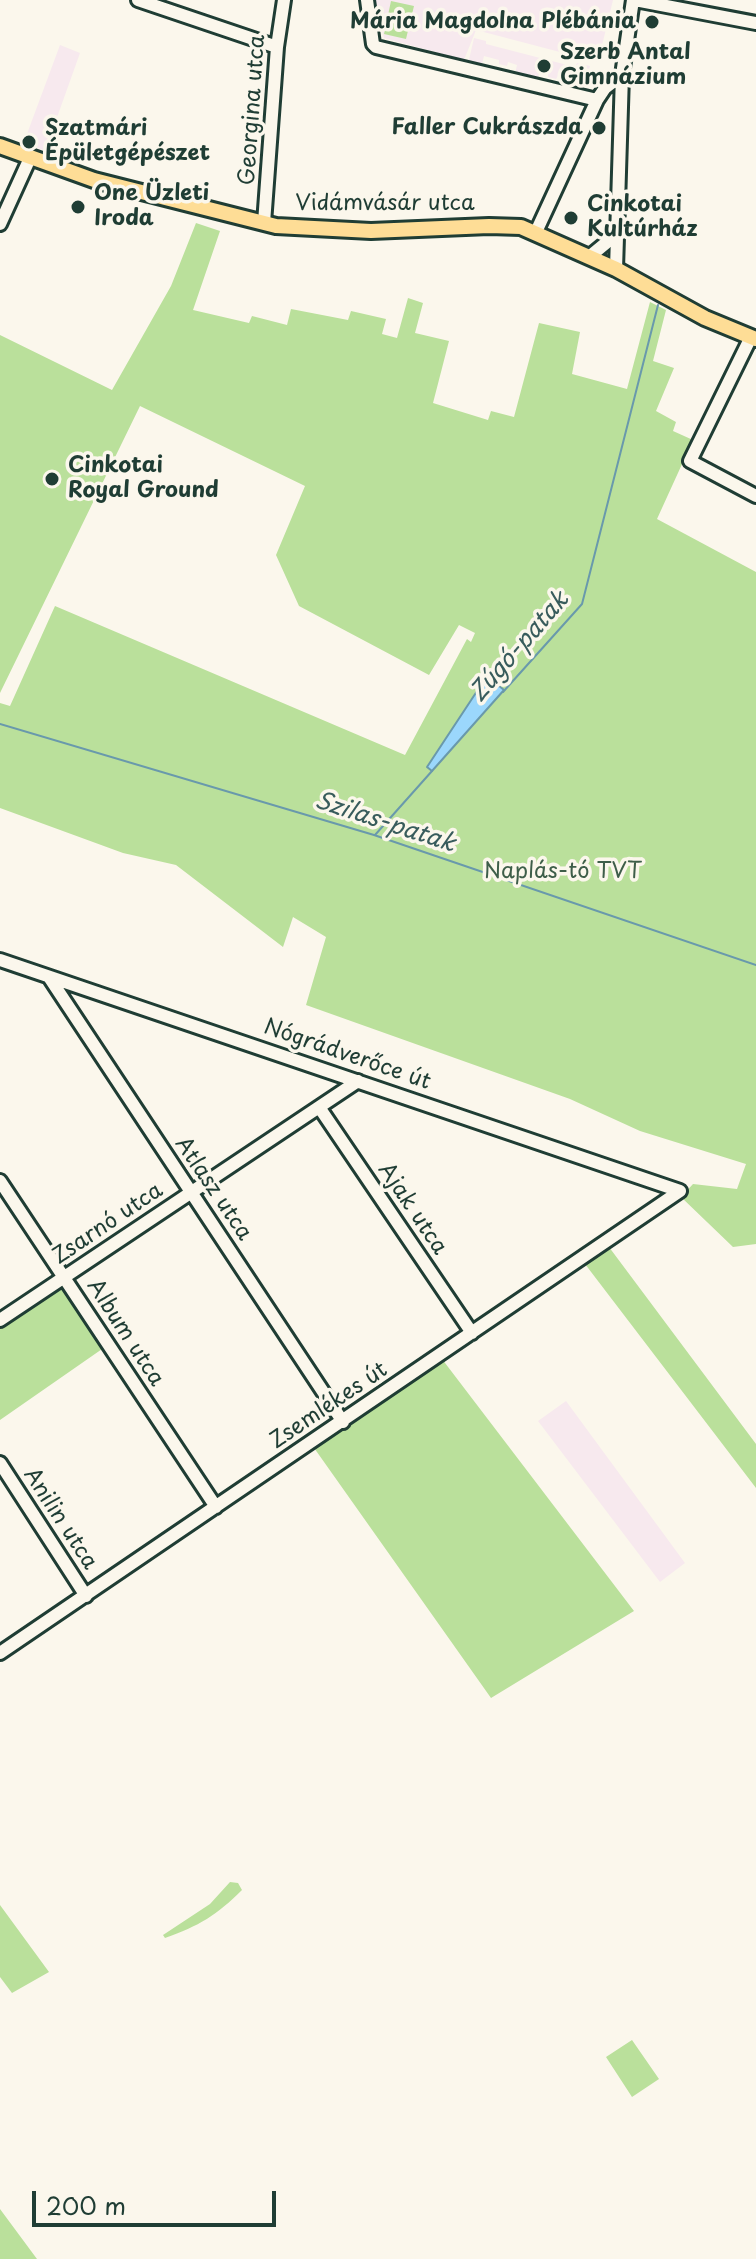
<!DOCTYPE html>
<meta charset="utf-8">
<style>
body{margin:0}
#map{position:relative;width:756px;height:2259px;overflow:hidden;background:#fbf7ec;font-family:"Playpen Sans",sans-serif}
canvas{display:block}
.scale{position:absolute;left:32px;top:2191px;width:244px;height:36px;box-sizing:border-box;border:4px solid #1f3d34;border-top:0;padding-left:10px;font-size:24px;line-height:28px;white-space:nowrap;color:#1f3d34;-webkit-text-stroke:6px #fbf7ec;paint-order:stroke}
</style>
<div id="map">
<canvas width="756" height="2259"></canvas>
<div class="scale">200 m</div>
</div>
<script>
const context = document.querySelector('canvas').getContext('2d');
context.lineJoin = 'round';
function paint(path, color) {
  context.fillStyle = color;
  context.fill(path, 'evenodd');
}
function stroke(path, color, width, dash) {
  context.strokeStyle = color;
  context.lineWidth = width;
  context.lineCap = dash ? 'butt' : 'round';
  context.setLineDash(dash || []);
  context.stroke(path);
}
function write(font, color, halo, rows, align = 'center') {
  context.font = font + ' "Playpen Sans",sans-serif';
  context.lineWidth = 7;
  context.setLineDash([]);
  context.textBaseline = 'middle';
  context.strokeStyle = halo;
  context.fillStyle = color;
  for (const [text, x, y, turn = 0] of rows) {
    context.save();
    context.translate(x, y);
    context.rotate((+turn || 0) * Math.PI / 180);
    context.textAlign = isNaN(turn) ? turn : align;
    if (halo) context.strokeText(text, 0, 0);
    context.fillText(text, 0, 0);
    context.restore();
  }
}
paint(new Path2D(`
 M 375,0 L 613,0 L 598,62 L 476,30 L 464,60 L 384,38 Z
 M 474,38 L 486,41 L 486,44 L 575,67 L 577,63 L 590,66 L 582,94 L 570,91 L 572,80 L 558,76 L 556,79 L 548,77 L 548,73 L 540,71 L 536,83 L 514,78 L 517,65 L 508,62 L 507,66 L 499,64 L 499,60 L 484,56 L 481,68 L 468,64 Z
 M 60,45 L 80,53 L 45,151 L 24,142 Z
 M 566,1401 L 685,1563 L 660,1582 L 538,1421 Z`), '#f7e9ee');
paint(new Path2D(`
 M 391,1 L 414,6 L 406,39 L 384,34 Z
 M 196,223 L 220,231 L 193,310 L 249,323 L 252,316 L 287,325 L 291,309 L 348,320 L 351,311 L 386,319 L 382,334 L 397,338 L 408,298 L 423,303 L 415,333 L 449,341 L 433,403 L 488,420 L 491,411 L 514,417 L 539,323 L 580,332 L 572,374 L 627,389 L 650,302 L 666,310 L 653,361 L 674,368 L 656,411 L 676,422 L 673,431 L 693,440 L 657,519 L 756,572 L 756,1244 L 733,1247 L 681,1197 L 693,1184 L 737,1189 L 746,1164 L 640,1131 L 570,1099 L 306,1005 L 326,937 L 293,917 L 283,947 L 176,865 L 123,853 L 0,808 L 0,703 L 10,706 L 55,606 L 405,755 L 467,639 L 471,642 L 475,633 L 459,625 L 429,675 L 299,606 L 276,555 L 305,486 L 140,406 L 0,693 L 0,335 L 112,390 L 171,286 Z
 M 609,1247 L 756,1444 L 756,1488 L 585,1264 Z
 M 63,1286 L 105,1347 L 0,1420 L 0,1327 Z
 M 442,1359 L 634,1611 L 491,1698 L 312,1445 Z
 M 230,1882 L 238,1883 L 242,1890 C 217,1915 199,1926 165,1938 L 163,1935 L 210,1904 Z
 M 0,1905 L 49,1972 L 12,1993 L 0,1977 Z
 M 632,2040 L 659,2079 L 632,2097 L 606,2057 Z
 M 0,2209 L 37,2259 L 0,2259 Z`), '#bae09b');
const water = new Path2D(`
 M 487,676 L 504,690 L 432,771 L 427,767 Z`);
paint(water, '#9bd7fc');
stroke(water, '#6999ac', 2);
stroke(new Path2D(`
 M 503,692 L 582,604 L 658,305
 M 0,724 L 374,835 L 756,965
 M 375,835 L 432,771`), '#6999ac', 2);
const minor = new Path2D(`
 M 138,0 L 277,47
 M 367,0 L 373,44 L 376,47 L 597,100
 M 635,0 L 756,23
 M 264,223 L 277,47 L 284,0
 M 0,224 L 30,158
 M 536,232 L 597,100 L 605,88 L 622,75
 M 589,257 L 606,243 L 615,229
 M 616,269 L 622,75 L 633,0
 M 751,337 L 690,461 L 756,496
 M 0,960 L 680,1191 L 0,1653
 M 49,977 L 343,1422
 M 319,1107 L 472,1333
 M 0,1181 L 216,1507
 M 0,1320 L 358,1081
 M 0,1463 L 86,1596`);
const major = new Path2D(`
 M 0,146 L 94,180 L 276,226 L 371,231 L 489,226 L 521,227 L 616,269 L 705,318 L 756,339`);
stroke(minor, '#1f3d34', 18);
stroke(major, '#1f3d34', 20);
stroke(minor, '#fbf7ec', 12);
stroke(major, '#fedd96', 14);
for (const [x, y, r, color] of [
 [652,22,8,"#1f3d34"],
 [544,66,8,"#1f3d34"],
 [599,128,8,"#1f3d34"],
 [29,142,8,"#1f3d34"],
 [78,207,8,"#1f3d34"],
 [571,218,8,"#1f3d34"],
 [52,479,8,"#1f3d34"]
]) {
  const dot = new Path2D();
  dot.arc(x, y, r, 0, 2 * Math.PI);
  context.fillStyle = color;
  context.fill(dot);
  stroke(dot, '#fbf7ec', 3);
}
write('bold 22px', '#1f3d34', '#fbf7ec', [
 ["Mária Magdolna Plébánia",636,22,"right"],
 ["Szerb Antal",560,53],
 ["Gimnázium",560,78],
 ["Faller Cukrászda",583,128,"right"],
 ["Szatmári",45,129],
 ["Épületgépészet",45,154],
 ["One Üzleti",94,194],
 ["Iroda",94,219],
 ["Cinkotai",587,205],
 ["Kultúrház",587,230],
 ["Cinkotai",68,466],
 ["Royal Ground",68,491]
], 'left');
write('22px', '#1f3d34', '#fbf7ec', [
 ["Georgina utca",253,110,-86],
 ["Vidámvásár utca",385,204],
 ["Nógrádverőce út",347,1055,19],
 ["Atlasz utca",213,1189,56],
 ["Ajak utca",412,1209,56],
 ["Zsarnó utca",108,1224,-34],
 ["Album utca",125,1333,57],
 ["Zsemlékes út",329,1406,-34],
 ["Anilin utca",60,1519,57]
]);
write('22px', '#3e5e49', '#fbf7ec', [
 ["Naplás-tó TVT",563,872]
]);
write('italic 24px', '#385c5c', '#fbf7ec', [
 ["Zúgó-patak",520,647,-49],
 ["Szilas-patak",385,823,18]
]);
</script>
